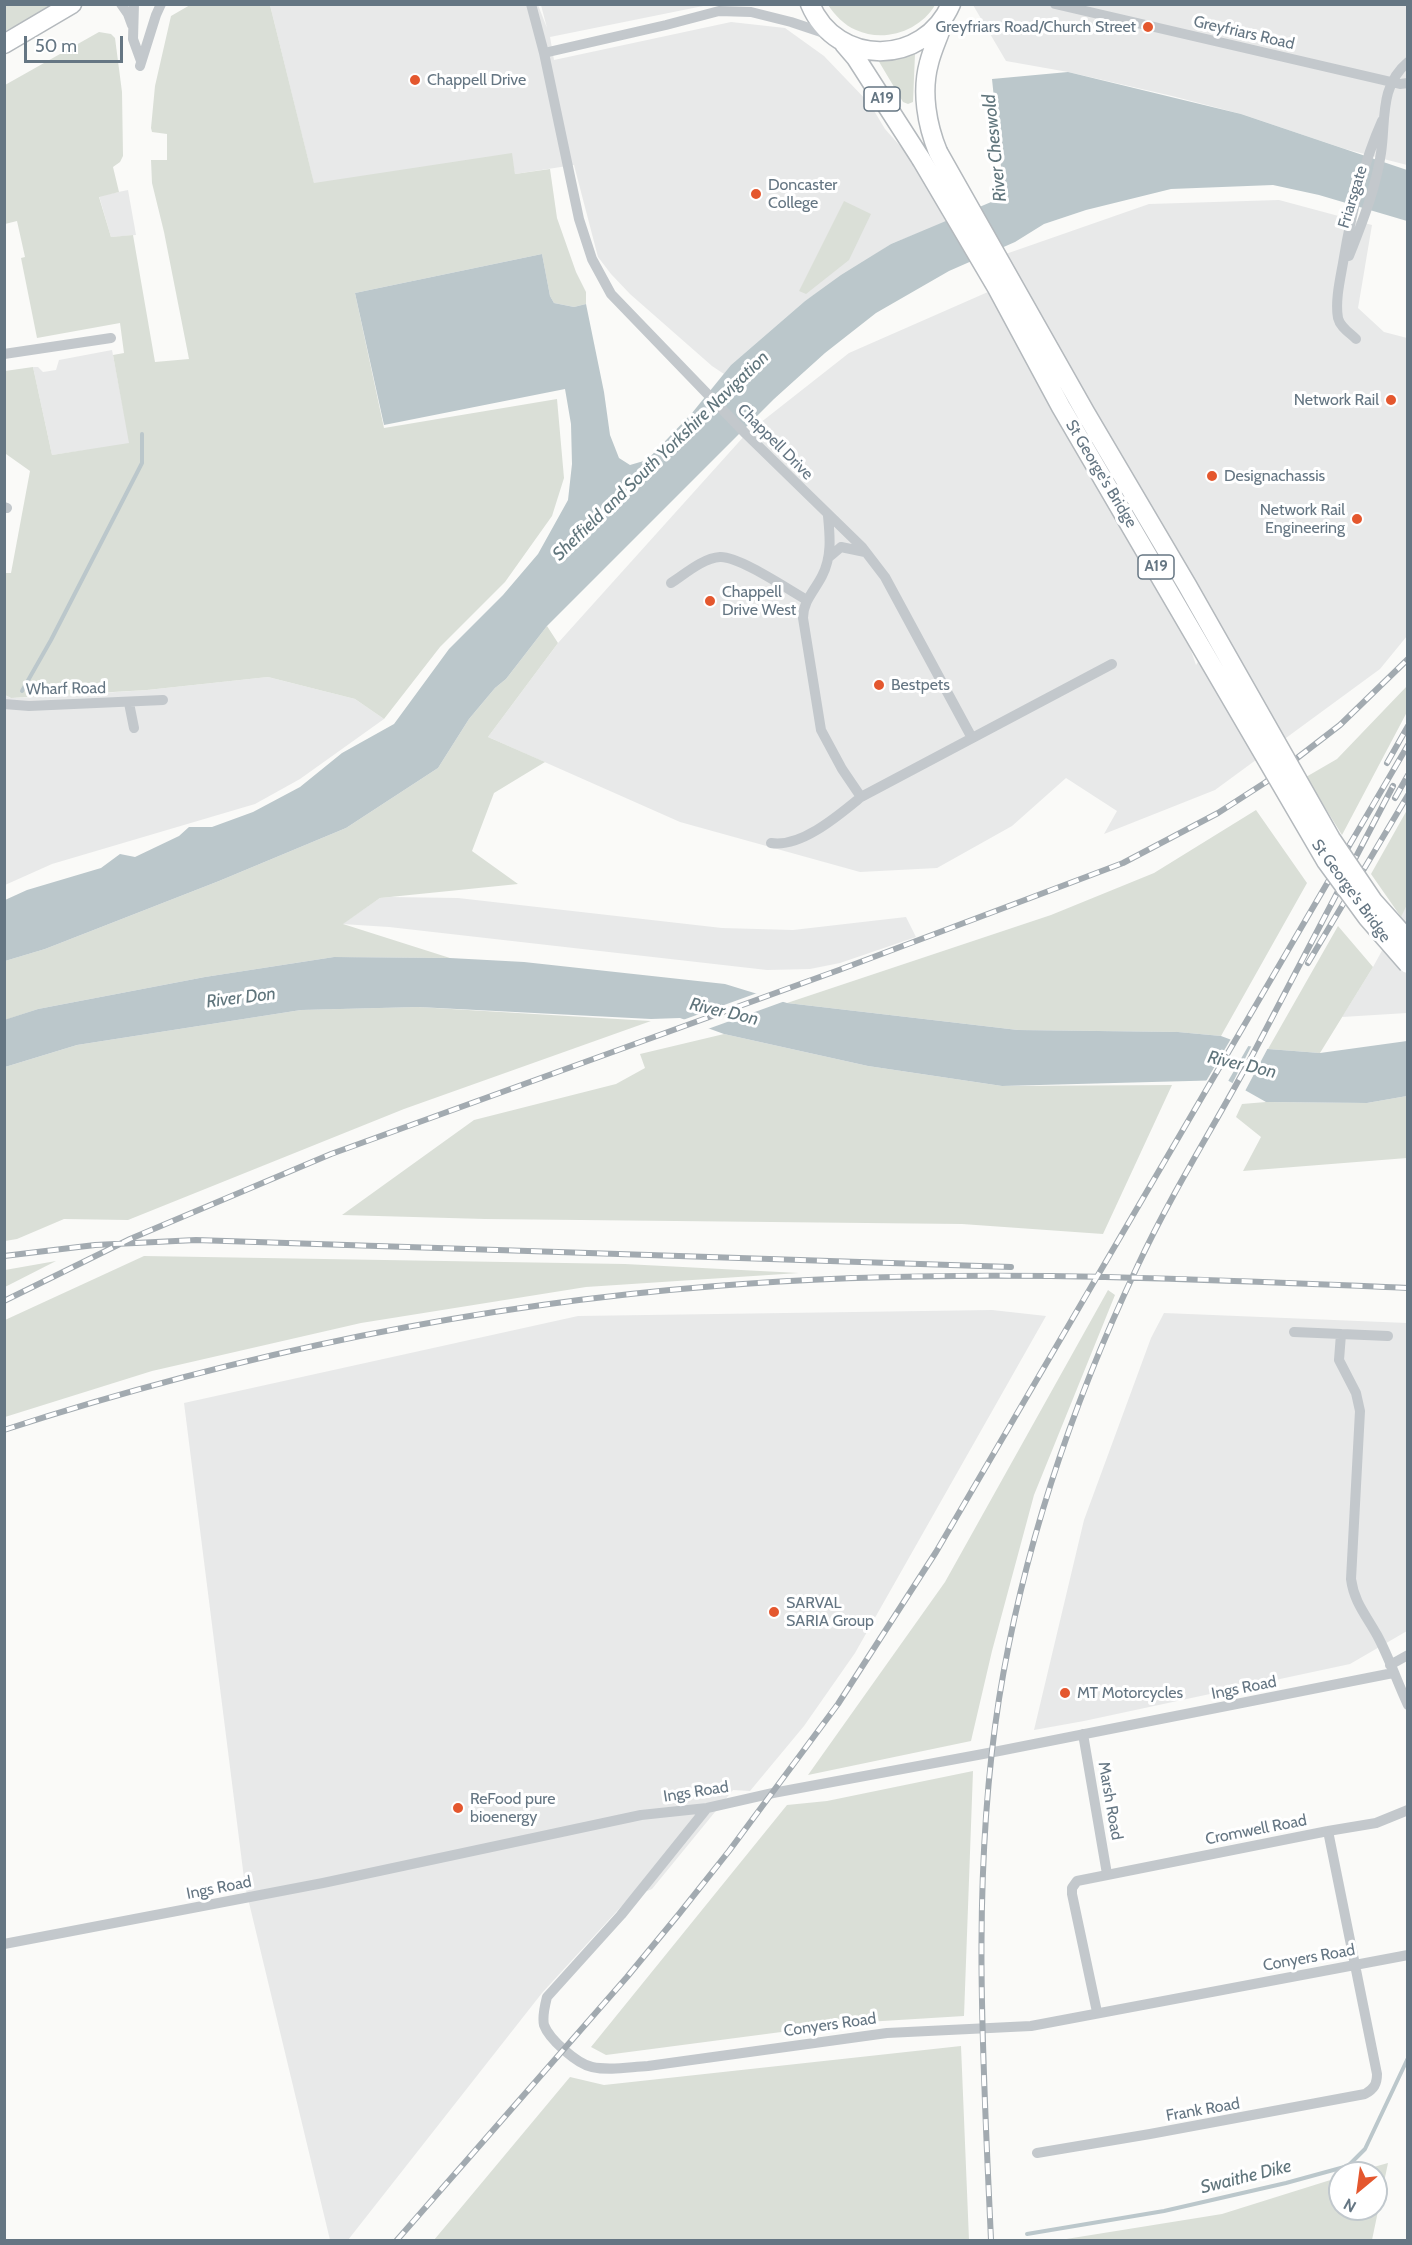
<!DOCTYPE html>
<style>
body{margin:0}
#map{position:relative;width:1412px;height:2245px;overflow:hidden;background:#fafaf8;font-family:Cabin,sans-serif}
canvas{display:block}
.frame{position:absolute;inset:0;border:6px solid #657683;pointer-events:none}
.north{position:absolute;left:1328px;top:2161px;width:60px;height:60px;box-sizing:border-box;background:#fff;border:2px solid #c1c8cd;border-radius:50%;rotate:209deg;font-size:16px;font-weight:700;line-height:24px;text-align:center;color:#657683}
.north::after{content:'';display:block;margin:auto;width:21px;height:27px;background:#e4572e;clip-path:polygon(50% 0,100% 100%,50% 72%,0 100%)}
.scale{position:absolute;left:24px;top:36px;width:99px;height:27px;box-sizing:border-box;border:3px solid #657683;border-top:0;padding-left:8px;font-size:18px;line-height:21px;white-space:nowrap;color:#657683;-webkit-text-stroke:4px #fff;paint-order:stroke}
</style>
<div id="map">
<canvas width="1412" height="2245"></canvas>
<div class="frame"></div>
<div class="north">N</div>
<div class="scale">50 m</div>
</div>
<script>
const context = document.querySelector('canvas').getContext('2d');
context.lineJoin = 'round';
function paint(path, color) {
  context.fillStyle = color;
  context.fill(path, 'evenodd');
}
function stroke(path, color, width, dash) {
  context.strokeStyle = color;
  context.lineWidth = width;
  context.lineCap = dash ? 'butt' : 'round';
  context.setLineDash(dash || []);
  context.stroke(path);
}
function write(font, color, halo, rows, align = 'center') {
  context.font = font + ' Cabin,sans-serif';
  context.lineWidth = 6;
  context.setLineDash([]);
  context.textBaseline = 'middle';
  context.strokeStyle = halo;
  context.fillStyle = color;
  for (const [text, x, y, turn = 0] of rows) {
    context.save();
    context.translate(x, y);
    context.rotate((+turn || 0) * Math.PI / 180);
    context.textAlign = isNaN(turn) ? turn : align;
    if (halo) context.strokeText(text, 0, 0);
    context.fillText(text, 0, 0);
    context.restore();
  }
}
paint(new Path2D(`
 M 270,5 L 538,5 L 547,28 L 541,5 L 708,5 L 550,37 L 554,60 L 731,22 L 785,28 L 824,56 L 870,104 L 885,129 L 910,157 L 946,222 L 891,244 L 805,301 L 731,365 L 724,374 L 712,366 L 630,294 L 611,274 L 598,257 L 574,165 L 515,174 L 511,154 L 314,184 Z
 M 973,5 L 1407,5 L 1407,165 L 1345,149 L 1241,114 L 1172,96 L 1068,72 L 1006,61 Z
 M 128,190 L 136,235 L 111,237 L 99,196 Z
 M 1279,200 L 1372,225 L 1358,308 L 1384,332 L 1407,338 L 1407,636 L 1380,669 L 1215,790 L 1104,834 L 1117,811 L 1066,778 L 1012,826 L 937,868 L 860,872 L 680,822 L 488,737 L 558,643 L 746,434 L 849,353 L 997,288 L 1170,590 L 1196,665 L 1201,657 L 1237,682 L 1000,256 L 1149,204 Z
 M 112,350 L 130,444 L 52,455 L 33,367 L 38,367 L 43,372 L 56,370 L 59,360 Z
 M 268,677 L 355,699 L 384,719 L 300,779 L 255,804 L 52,864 L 5,885 L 4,695 L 11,698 L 57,696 L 147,690 Z
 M 390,897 L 458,898 L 722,928 L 793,930 L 906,917 L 916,937 L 840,963 L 810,969 L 767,970 L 389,927 L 342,924 L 380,898 Z
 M 1407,905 L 1407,1013 L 1342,1017 L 1373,967 Z
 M 992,1310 L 1046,1316 L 855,1653 L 804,1726 L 750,1791 L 733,1790 L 652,1889 L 628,1899 L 542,1993 L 348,2240 L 330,2240 L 245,1886 L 184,1403 L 578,1316 Z
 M 1164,1313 L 1407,1323 L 1407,1631 L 1350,1664 L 1084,1721 L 1034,1730 L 1084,1520 L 1151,1338 Z`), '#e8e9e9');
paint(new Path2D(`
 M 8,4 L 49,4 L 53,7 L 5,31 L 4,8 Z
 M 190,5 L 270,5 L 314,183 L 512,153 L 515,174 L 550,169 L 557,218 L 576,272 L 586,292 L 586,304 L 574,307 L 554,303 L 550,296 L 542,254 L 355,293 L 384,428 L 557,399 L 564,478 L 552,516 L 505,582 L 440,647 L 384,719 L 355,699 L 268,677 L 147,690 L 11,698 L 5,695 L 5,573 L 11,573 L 30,471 L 6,454 L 5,371 L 33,367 L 52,455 L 129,443 L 113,355 L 124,353 L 120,323 L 37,338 L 21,258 L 25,257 L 17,221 L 5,224 L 5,85 L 99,32 L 111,34 L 115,38 L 122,92 L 123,156 L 120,162 L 113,167 L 119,192 L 99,197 L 111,237 L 133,235 L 155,362 L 189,359 L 164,232 L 152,183 L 151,160 L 167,160 L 167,134 L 152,132 L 151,128 L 155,86 L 171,16 Z
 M 828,5 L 935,5 C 920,31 884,43 856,30 C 844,25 835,15 828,5 Z
 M 915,54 L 913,102 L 908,104 L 903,102 L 878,60 L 901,58 Z
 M 844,201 L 871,214 L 849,260 L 806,294 L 799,291 Z
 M 547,626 L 558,643 L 488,737 L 545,762 L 494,793 L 472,851 L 518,884 L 380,898 L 343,924 L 450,958 L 334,957 L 205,977 L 38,1009 L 5,1020 L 5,961 L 45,949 L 219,881 L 346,828 L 438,768 L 469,719 L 495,688 L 506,679 Z
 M 1407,686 L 1407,712 L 1342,835 L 1306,777 L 1337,759 Z
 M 1256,810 L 1307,883 L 1221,1036 L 1178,1032 L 1018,1030 L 787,1003 L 1051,915 L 1154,873 Z
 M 1407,810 L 1407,905 L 1401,917 L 1371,874 Z
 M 1338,926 L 1373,967 L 1320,1053 L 1268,1049 Z
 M 418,1007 L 651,1021 L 404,1109 L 128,1220 L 64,1219 L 17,1239 L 5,1241 L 5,1067 L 77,1045 L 301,1010 Z
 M 724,1034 L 868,1066 L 1002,1086 L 1172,1085 L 1103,1234 L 962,1224 L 485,1219 L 342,1215 L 474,1120 L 616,1084 L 645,1068 L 640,1054 Z
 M 1407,1096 L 1407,1158 L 1243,1171 L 1261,1137 L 1236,1117 L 1242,1104 L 1266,1102 L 1367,1103 Z
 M 144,1256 L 625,1264 L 799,1273 L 586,1287 L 361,1323 L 152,1371 L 5,1417 L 5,1320 Z
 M 56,1261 L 5,1287 L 5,1270 Z
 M 1108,1290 L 1115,1295 L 1034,1495 L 992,1651 L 971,1741 L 808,1775 L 945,1582 Z
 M 973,1771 L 964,2016 L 850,2023 L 606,2055 L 591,2047 L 787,1805 L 827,1801 Z
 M 961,2046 L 969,2240 L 434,2240 L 570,2077 L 604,2085 Z
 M 1388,2163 L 1372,2240 L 1060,2240 L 1222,2214 L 1340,2177 L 1340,2209 L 1376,2209 L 1376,2173 L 1352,2173 Z`), '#dadfd7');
paint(new Path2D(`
 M 1068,72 L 1241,114 L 1407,170 L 1407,221 L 1319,195 L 1273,185 L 1171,189 L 1086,210 L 1044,224 L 1015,242 L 949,271 L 876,313 L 825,353 L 774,399 L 547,626 L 506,679 L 495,688 L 469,719 L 438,768 L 346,828 L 219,881 L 45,949 L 5,961 L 5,900 L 27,890 L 101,868 L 120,854 L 135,857 L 179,836 L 189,827 L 212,827 L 253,812 L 300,787 L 342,753 L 394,724 L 449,649 L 503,595 L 538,554 L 568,500 L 572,464 L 571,424 L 565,389 L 384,425 L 355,293 L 542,254 L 550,296 L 554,303 L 574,307 L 586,304 L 604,392 L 610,435 L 619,458 L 630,465 L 647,460 L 692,413 L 731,365 L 805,301 L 841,275 L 891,244 L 996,200 L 1002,194 L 1003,186 L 992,79 Z
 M 334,957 L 450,958 L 524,962 L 725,984 L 787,1003 L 1018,1030 L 1178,1032 L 1221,1036 L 1248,1046 L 1268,1049 L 1320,1053 L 1407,1041 L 1407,1096 L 1367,1103 L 1266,1102 L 1227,1080 L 1002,1086 L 868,1066 L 724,1034 L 680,1018 L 651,1019 L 418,1007 L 301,1010 L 77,1045 L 5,1067 L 4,1020 L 38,1009 L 205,977 Z`), '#bbc7cb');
paint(new Path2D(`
 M 760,992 L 788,1000 L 705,1030 L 680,1021 Z
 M 1232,1037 L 1250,1043 L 1227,1083 L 1205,1083 Z
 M 1253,1043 L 1269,1046 L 1244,1093 L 1231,1086 Z`), '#fafaf8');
stroke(new Path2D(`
 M 22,691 L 51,640 L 142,463 L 142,434
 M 1027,2234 L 1164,2211 L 1286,2183 L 1348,2166 L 1365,2149 L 1408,2058`), '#bbc7cb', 4);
const trunk = new Path2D(`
 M 810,4 C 837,68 924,66 951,4
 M 4,44 L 72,4
 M 844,44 L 856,58 L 921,159
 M 938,152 C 927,125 921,92 929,63 C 932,50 939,36 943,23`);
stroke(trunk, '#b4b9bd', 21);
stroke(new Path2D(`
 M 121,4 L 128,14 L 132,25
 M 134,4 L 133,39 L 141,61
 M 531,4 L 544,53 L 579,219 L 592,259 L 611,294 L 746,434 L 862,547 L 885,577 L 972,738
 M 1055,4 L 1400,84 L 1408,83
 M 544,53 L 666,25 L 719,11 L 751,12 L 791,22 L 827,34
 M 140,66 L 156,15 L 161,4
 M 1349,256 C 1362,223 1376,188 1381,153 C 1386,121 1379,86 1408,62
 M 1356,339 C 1350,333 1340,327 1338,318 C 1335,301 1340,280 1343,263 C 1351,214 1362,166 1382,121
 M 4,354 L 111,338
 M 4,507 L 7,508
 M 828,516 C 830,536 832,557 822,576 C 815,590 803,601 803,618 L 821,730 L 842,769 L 861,797
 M 828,558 L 841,547 L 865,552
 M 671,583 C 685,574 703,558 720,557 C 739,556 789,590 807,600
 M 129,703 L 134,728
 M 4,704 L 29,706 L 163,700
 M 771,843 C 801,848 839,815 861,797 L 1112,664
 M 1294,1332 L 1388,1336
 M 1341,1334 L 1339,1360 L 1356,1393 L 1360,1411 L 1351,1579 C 1354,1602 1366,1615 1377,1635 C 1389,1657 1397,1682 1408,1705
 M 1390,1665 L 1408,1655
 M 1083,1734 L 1107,1874
 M 707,1808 L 621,1915 L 547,1997 C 545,2005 542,2016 544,2025 C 549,2039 577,2064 592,2067 C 610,2071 629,2067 648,2066 L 887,2033 L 1031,2026 L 1408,1955
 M 4,1944 L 323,1883 L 641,1815 L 707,1808 L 773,1793 L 999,1751 L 1393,1673
 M 1097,2012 L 1072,1894 L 1072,1888 L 1077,1881 L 1328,1831 L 1376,1823 L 1408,1810
 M 1037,2153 L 1150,2134 L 1365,2094 C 1374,2089 1377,2084 1377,2074 L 1328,1831`), '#c3c8cc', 10);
stroke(trunk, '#fff', 18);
const rail = new Path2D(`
 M 1387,763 L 1408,726
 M 1395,798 L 1408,775
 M 1308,963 L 1408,795
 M 4,1256 L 95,1245 L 196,1240 L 1011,1267
 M 4,1301 L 130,1239 L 331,1154 L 839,970 L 1123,863 L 1218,813 L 1266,782 L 1340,725 L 1408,659
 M 4,1430 C 235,1355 474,1305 716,1286 C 946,1267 1177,1278 1408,1288
 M 397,2240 L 627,1977 L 679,1914 L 729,1851 L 838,1704 L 936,1552 L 1408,745
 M 991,2240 C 983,2060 971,1878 999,1699 C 1023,1549 1073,1402 1138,1265 C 1172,1192 1215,1125 1253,1054 C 1300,965 1346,875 1393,786`);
stroke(rail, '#a2aab0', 6);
stroke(rail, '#fff', 4, [11]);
const trunkBridge = new Path2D(`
 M 938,152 L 1085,412 L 1187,585 L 1331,839 L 1373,901 L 1408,940
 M 921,159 L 997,288 L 1061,407 L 1326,861 L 1367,917 L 1408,964`);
stroke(trunkBridge, '#b4b9bd', 21, []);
stroke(trunkBridge, '#fff', 18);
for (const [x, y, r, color] of [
 [1148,27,6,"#e4572e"],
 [415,80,6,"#e4572e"],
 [756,194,6,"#e4572e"],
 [1391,400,6,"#e4572e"],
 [1212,476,6,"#e4572e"],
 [1357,519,6,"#e4572e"],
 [710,601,6,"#e4572e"],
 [879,685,6,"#e4572e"],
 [774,1612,6,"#e4572e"],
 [1065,1693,6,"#e4572e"],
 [458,1808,6,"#e4572e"]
]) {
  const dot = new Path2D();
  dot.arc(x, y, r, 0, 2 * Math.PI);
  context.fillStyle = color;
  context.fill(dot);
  stroke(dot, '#fff', 2);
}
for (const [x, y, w] of [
 [882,99,36],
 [1156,567,36]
]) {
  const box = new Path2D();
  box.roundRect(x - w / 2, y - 12, w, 24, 4.5);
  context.fillStyle = '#fff';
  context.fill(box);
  stroke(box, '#657683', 1.5);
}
write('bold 15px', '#657683', null, [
 ["A19",882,99],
 ["A19",1156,567]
]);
write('16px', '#657683', '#fff', [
 ["Greyfriars Road/Church Street",1136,27,"right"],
 ["Chappell Drive",427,80],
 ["Doncaster",768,185],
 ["College",768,203],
 ["Network Rail",1379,400,"right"],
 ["Designachassis",1224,476],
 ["Network Rail",1345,510,"right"],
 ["Engineering",1345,528,"right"],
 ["Chappell",722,592],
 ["Drive West",722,610],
 ["Bestpets",891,685],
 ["SARVAL",786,1603],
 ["SARIA Group",786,1621],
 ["MT Motorcycles",1077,1693],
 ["ReFood pure",470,1799],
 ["bioenergy",470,1817]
], 'left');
write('16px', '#657683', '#fff', [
 ["Greyfriars Road",1244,33,13],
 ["Friarsgate",1353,197,-73],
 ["Chappell Drive",775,442,45],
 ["St George's Bridge",1101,474,59],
 ["Wharf Road",66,689,-1],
 ["St George's Bridge",1351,891,54],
 ["Ings Road",1244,1688,-11],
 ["Ings Road",696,1792,-9],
 ["Marsh Road",1110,1801,80],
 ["Cromwell Road",1256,1830,-11],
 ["Ings Road",219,1888,-11],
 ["Conyers Road",1309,1958,-10],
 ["Conyers Road",830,2025,-8],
 ["Frank Road",1203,2110,-10]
]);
write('italic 18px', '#60757c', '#fff', [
 ["River Cheswold",995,148,-96],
 ["Sheffield and South Yorkshire Navigation",661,456,-44],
 ["River Don",241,998,-7],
 ["River Don",724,1012,13],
 ["River Don",1242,1065,13],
 ["Swaithe Dike",1246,2177,-14]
]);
</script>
